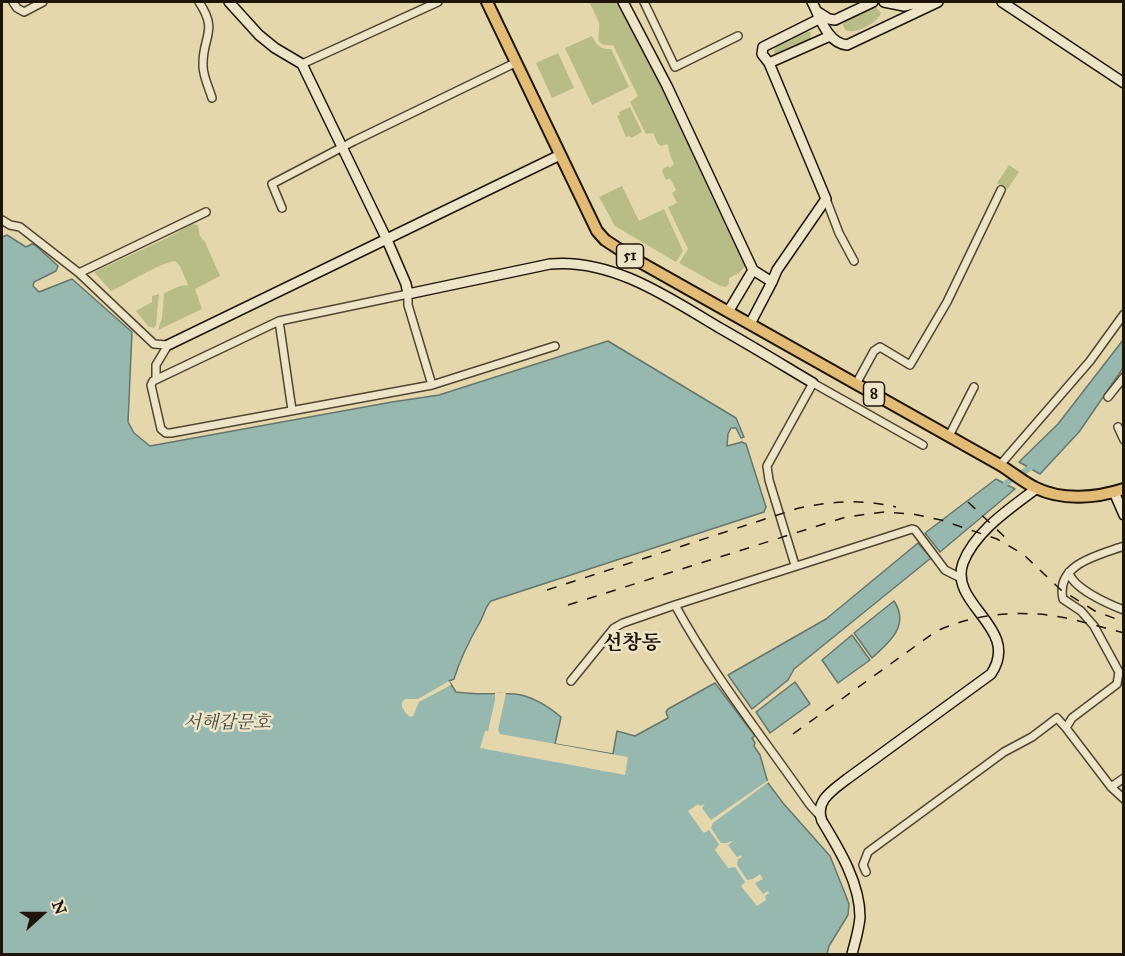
<!DOCTYPE html>
<meta charset="utf-8">
<style>
body{margin:0}
#map{position:relative;width:1125px;height:956px;overflow:hidden;background:#e5d7ac;font-family:"IM FELL Great Primer",serif}
canvas{display:block}
.frame{position:absolute;inset:0;border:3px solid #1e1408;pointer-events:none}
.north{position:absolute;left:12px;top:884px;width:60px;height:60px;-webkit-text-stroke:4px #eee5c9;paint-order:stroke;rotate:69deg;font-size:16px;font-weight:700;line-height:24px;text-align:center;color:#1e1408}
.north::after{content:'';display:block;margin:auto;width:21px;height:27px;background:#1e1408;clip-path:polygon(50% 0,100% 100%,50% 72%,0 100%)}
</style>
<div id="map">
<canvas width="1125" height="956"></canvas>
<div class="frame"></div>
<div class="north">N</div>
</div>
<script>
const context = document.querySelector('canvas').getContext('2d');
context.lineJoin = 'round';
function paint(path, color) {
  context.fillStyle = color;
  context.fill(path, 'evenodd');
}
function stroke(path, color, width, dash) {
  context.strokeStyle = color;
  context.lineWidth = width;
  context.lineCap = dash ? 'butt' : 'round';
  context.setLineDash(dash || []);
  context.stroke(path);
}
function write(font, color, halo, rows, align = 'center') {
  context.font = font + ' "IM FELL Great Primer","Noto Serif KR",serif';
  context.lineWidth = 5;
  context.setLineDash([]);
  context.textBaseline = 'middle';
  context.strokeStyle = halo;
  context.fillStyle = color;
  for (const [text, x, y, turn = 0] of rows) {
    context.save();
    context.translate(x, y);
    context.rotate((+turn || 0) * Math.PI / 180);
    context.textAlign = isNaN(turn) ? turn : align;
    if (halo) context.strokeText(text, 0, 0);
    context.fillText(text, 0, 0);
    context.restore();
  }
}
paint(new Path2D(`
 M 589,2 L 621,2 L 748,263 L 739,273 L 729,278 L 729,284 L 726,287 L 720,286 L 679,263 L 688,249 L 668,207 L 677,203 L 672,193 L 676,190 L 670,178 L 666,180 L 662,171 L 664,168 L 668,166 L 670,168 L 674,164 L 670,155 L 668,145 L 666,144 L 662,146 L 658,144 L 653,133 L 646,134 L 630,102 L 638,96 L 613,45 C 591,47 601,33 599,24 C 597,16 592,8 589,2 Z
 M 875,6 L 881,13 C 878,23 855,35 845,30 L 843,25 L 845,19 Z
 M 805,30 L 811,33 L 810,40 L 779,55 L 774,53 L 775,45 Z
 M 592,36 C 596,44 600,50 611,49 L 629,87 L 592,105 L 565,48 Z
 M 558,53 L 574,88 L 552,98 L 536,63 Z
 M 630,107 L 642,132 L 631,138 L 630,136 L 626,137 L 617,116 L 620,115 L 619,112 Z
 M 1009,165 L 1019,172 L 1007,190 L 997,183 Z
 M 622,186 L 639,221 L 664,209 L 683,251 L 676,262 L 615,226 L 599,197 Z
 M 192,224 L 198,225 L 200,236 L 205,242 L 220,276 L 195,289 L 202,309 L 158,330 L 162,318 L 164,293 L 180,286 L 188,285 L 180,266 L 175,261 C 155,265 131,282 111,291 L 94,272 L 167,238 Z
 M 159,294 L 156,325 L 154,328 L 148,326 L 136,311 L 152,302 L 152,296 Z`), '#b8bd87');
const water = new Path2D(`
 M 7,235 L 26,247 L 32,244 L 35,245 L 58,266 L 56,271 L 34,282 L 33,286 L 39,292 L 72,279 L 132,332 L 128,422 L 134,433 L 150,446 L 392,402 L 439,395 L 608,341 L 736,418 L 744,437 L 741,438 L 736,428 L 731,428 L 728,434 L 727,446 L 742,442 L 746,444 L 766,507 L 764,512 L 491,601 C 485,607 484,615 480,622 C 469,641 460,659 454,679 L 449,681 L 456,692 C 504,699 518,681 561,717 L 555,744 L 613,754 L 617,731 L 635,736 L 668,718 L 666,712 L 668,709 L 715,683 L 755,736 L 752,738 L 755,743 L 754,746 L 760,755 L 768,783 L 783,803 L 830,856 L 846,896 L 849,904 L 848,915 L 829,946 L 827,954 L 2,954 L 2,237 Z
 M 1123,340 L 1123,368 L 1079,432 L 1040,474 L 1019,462 L 1058,424 Z
 M 996,479 L 1015,489 L 940,552 L 925,533 Z
 M 918,543 L 931,558 L 794,669 L 788,680 L 752,709 L 728,675 L 826,619 Z
 M 894,601 C 910,625 890,642 872,658 L 854,633 Z
 M 852,635 L 870,660 L 838,683 L 822,660 Z
 M 795,682 L 810,704 L 770,733 L 756,712 Z`);
paint(water, '#96b8af');
stroke(water, '#66766c', 1.5);
paint(new Path2D(`
 M 449,681 L 451,685 L 419,702 L 413,716 L 410,717 L 405,712 L 402,707 L 402,702 L 405,699 L 418,699 Z
 M 495,693 L 506,693 L 498,730 L 500,734 L 628,757 L 625,775 L 480,748 L 485,731 L 488,731 L 495,700 Z
 M 770,779 L 770,781 L 713,823 L 711,828 L 721,843 L 727,843 L 731,841 L 732,842 L 728,845 L 737,857 L 741,855 L 742,857 L 738,859 L 737,865 L 747,880 L 753,879 L 760,874 L 763,879 L 755,883 L 763,894 L 768,891 L 769,893 L 765,896 L 766,900 L 757,906 L 741,886 L 745,882 L 735,867 L 728,868 L 715,850 L 719,844 L 709,830 L 704,833 L 702,831 L 688,811 L 698,804 L 700,806 L 705,804 L 702,808 L 711,820 Z`), '#e5d7ac');
stroke(new Path2D(`
 M 1006,483 L 1036,464`), '#96b8af', 6);
const street = new Path2D(`
 M 13,2 L 17,8 L 24,12 L 43,2
 M 199,2 C 219,32 202,36 203,66 C 203,76 209,88 212,98
 M 644,2 L 675,67 L 738,36
 M 302,64 L 438,2
 M 826,199 L 839,233 L 854,261
 M 282,208 L 272,184 L 354,141 L 517,62
 M 2,220 L 10,225 L 20,227 L 79,273 L 154,344 L 168,345 L 156,365 L 156,379
 M 79,273 L 206,212
 M 279,321 L 292,410
 M 856,384 L 874,351 L 880,347 L 910,365 L 947,302 L 1001,190
 M 432,385 L 408,305 L 408,294 L 279,321 L 153,381 L 151,385 L 161,429 L 166,433 L 171,433 L 432,385 L 555,346
 M 1108,397 L 1124,377
 M 1118,427 L 1124,440
 M 949,436 L 974,387
 M 1000,465 L 1090,361 L 1124,314
 M 1124,546 C 1099,555 1055,564 1063,599 L 1081,611 L 1094,626 L 1119,672 L 1117,684 L 1072,718 L 1066,728 L 1111,787 L 1124,799
 M 795,565 L 769,480 L 767,466 L 813,383 L 923,445
 M 1069,572 C 1072,588 1108,604 1124,610
 M 675,605 L 912,529 L 915,530 L 945,570 L 961,578
 M 571,681 L 614,628 L 623,623 L 675,605 C 713,675 764,739 810,805 L 820,816
 M 1111,787 L 1124,778
 M 866,872 L 863,865 L 868,852 L 1004,752 L 1032,737 L 1057,718 L 1066,728`);
const secondary = new Path2D(`
 M 229,2 L 259,35 L 275,48 L 302,64 L 387,240 L 406,284 L 408,294 L 550,264 C 611,258 668,297 718,327 C 750,345 781,364 813,383
 M 623,2 L 667,86 L 753,270
 M 812,2 C 820,17 827,43 847,45 L 938,2
 M 884,2 L 904,6 L 922,2
 M 1002,2 L 1124,83
 M 818,12 L 829,19 L 835,20 L 873,2
 M 769,63 L 830,36
 M 772,282 L 777,270 L 826,199 L 769,63 L 762,54 L 763,47 L 821,18
 M 728,312 L 753,270 L 772,282 L 750,324
 M 168,345 L 560,155
 M 1114,492 L 1124,515
 M 852,954 C 855,942 859,930 860,917 C 860,883 839,849 822,821 C 814,801 833,790 847,779 L 991,674 C 1022,628 948,605 963,563 C 975,531 1011,508 1037,488`);
const primary = new Path2D(`
 M 487,2 L 597,231 L 605,240 L 631,257 L 1000,465 C 1012,472 1023,482 1036,488 C 1063,501 1096,498 1124,489`);
stroke(street, '#504531', 10);
stroke(secondary, '#1e1408', 12);
stroke(primary, '#1e1408', 14);
stroke(street, '#eee5c9', 7);
stroke(secondary, '#eee5c9', 9);
stroke(primary, '#e2bc76', 10);
stroke(new Path2D(`
 M 968,502 L 1010,542
 M 547,590 L 799,508 C 832,501 863,499 896,507
 M 568,605 L 846,517 L 884,512 L 913,514 L 941,520 L 997,539 L 1023,554 L 1061,590 L 1095,611 L 1124,622
 M 793,734 L 935,632 C 965,617 1003,612 1036,614 C 1063,615 1097,626 1124,633`), '#1e1408', 1.5, [10, 10]);
for (const [x, y, w] of [
 [630,256,27],
 [874,394,21]
]) {
  const box = new Path2D();
  box.roundRect(x - w / 2, y - 12, w, 24, 4.5);
  context.fillStyle = '#eee5c9';
  context.fill(box);
  stroke(box, '#1e1408', 1.5);
}
write('bold 15px', '#1e1408', null, [
 ["51",630,256],
 ["8",874,394]
]);
write('italic 18px', '#484d42', '#eee5c9', [
 ["서해갑문호",227,724]
]);
write('bold 20px', '#1e1408', '#eee5c9', [
 ["선창동",632,644]
]);
</script>
